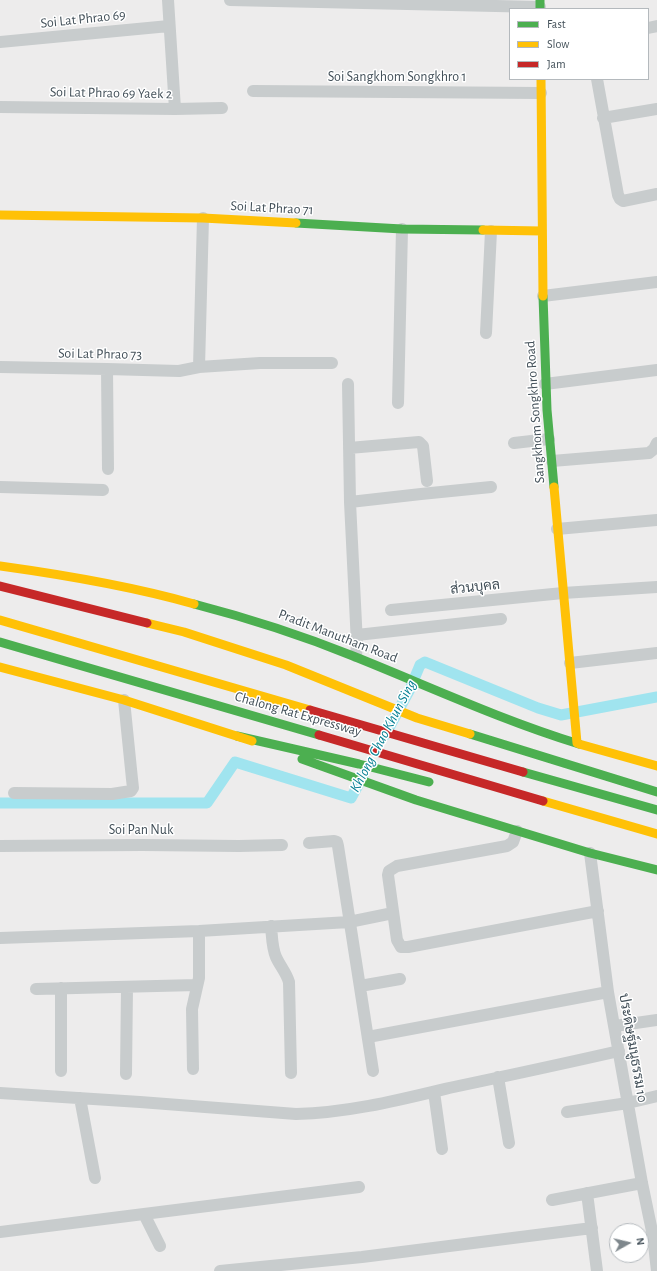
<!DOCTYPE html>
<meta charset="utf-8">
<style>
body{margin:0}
#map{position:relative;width:657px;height:1271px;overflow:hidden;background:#edecec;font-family:"Alegreya Sans",sans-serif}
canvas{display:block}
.legend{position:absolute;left:509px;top:8px;width:140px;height:72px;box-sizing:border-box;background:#fff;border:1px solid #b4b9bd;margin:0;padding:5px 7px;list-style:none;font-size:12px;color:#435059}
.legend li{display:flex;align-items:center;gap:8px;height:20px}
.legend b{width:20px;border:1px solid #b4b9bd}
.north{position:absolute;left:609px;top:1223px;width:40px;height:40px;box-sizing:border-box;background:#fff;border:1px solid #b4b9bd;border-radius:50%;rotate:82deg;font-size:11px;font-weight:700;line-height:16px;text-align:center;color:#435059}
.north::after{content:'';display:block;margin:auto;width:14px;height:18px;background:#7e878c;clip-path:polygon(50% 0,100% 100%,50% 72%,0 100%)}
</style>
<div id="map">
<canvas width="657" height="1271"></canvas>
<ul class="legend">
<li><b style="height:5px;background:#4caf50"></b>Fast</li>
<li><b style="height:5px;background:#ffc107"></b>Slow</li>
<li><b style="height:5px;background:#c62828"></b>Jam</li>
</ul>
<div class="north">N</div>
</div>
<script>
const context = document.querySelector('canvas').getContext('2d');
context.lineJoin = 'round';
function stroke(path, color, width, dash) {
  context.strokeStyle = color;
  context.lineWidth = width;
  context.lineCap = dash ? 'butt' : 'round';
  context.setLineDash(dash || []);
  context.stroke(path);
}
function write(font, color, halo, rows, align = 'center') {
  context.font = font + ' "Alegreya Sans",Sarabun,sans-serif';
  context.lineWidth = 3;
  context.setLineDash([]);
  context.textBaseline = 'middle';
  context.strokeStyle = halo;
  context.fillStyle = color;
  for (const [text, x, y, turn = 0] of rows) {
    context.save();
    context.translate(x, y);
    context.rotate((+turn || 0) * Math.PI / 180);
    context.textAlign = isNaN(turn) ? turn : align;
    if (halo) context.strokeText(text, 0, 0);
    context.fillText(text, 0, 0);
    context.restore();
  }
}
stroke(new Path2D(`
 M 385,735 L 410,689 L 420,665 L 425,662 L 538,708 L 561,715 L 657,697
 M 0,803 L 207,803 L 235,762 L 351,798 L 363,776`), '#a0e4ef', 11);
stroke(new Path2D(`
 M 168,0 L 175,109
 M 230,0 L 540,7
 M 648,28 L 657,26
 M 0,42 L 169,26
 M 597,79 L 618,195 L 620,199 L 623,201 L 657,194
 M 253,91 L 541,93
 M 0,107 L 175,109 L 222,108
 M 603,118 L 657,109
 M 543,296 L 657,282
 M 486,333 L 491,231
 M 0,367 L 107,369 L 179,371 L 199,367 L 260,363 L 332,363
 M 199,367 L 203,218
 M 107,369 L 108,469
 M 348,384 L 350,502 L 357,644 L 356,656
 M 545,384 L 657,370
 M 398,403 L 402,229
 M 514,443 L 549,439
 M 349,448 L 419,442 L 423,446 L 427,481
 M 552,461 L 649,453 L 654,449 L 657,443
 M 0,487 L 103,490
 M 350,502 L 421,494 L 491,487
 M 557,529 L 657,520
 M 391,610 L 563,593 L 657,587
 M 357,635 L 501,619
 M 570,663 L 657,653
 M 14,793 L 112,794 L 131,791 L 133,788 L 132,779 L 124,700
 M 517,831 L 513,842 L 507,846 L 397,866 L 389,871 L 388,875 L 397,940 L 401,947 L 408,947 L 598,911
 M 309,843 L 334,841 L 337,842 L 338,846 L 373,1071
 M 0,846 L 142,845 L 239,846 L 282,845
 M 590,853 L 608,992 L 642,1183 L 653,1236 L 657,1271
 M 271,926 C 272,936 272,948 276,957 C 280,966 286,972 289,982 L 291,1073
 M 0,938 L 199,931 L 349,922 L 393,913
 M 360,986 L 400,979
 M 61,988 L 61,1071
 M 36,989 L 197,985
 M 615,1026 L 657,1020
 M 368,1037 L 608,992
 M 193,1069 L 192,1009 L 199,978 L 199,931
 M 126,1074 L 127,987
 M 498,1077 L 509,1143
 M 434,1092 L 442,1149
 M 0,1093 L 140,1102 L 296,1114 C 348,1113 399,1100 449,1088 C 506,1076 562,1064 619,1051
 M 80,1098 L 95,1178
 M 567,1112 L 628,1103 L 657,1096
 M 587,1193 L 597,1271
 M 552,1200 L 642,1183
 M 144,1214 L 160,1246
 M 0,1232 L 359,1187
 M 220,1271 L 362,1257 L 592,1228`), '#c8cccd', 12);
stroke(new Path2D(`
 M 540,0 L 540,9
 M 296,223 L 402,229 L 483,230
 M 543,296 L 547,410 L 554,487
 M 194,604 C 248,618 301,635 353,656 C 428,686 501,720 579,744
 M 0,642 L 319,735
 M 470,734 L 657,792
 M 237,736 L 359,764 L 429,782
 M 302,759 L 416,800 L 590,853 L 657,870
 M 523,772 L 657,810`), '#4caf50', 9);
stroke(new Path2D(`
 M 541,79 L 543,296
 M 0,215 L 203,218 L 296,223
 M 483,230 L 542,231
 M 554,487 L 577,743
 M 0,566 C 65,575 131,586 194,604
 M 0,620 L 310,710
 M 147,623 L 184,632 L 286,665 L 417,718 L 470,734
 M 0,667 L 124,700 L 252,741
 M 579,744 L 657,766
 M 543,801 L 657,834`), '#ffc107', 9);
stroke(new Path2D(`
 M 0,586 L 147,623
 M 310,710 L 523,772
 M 319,735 L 543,801`), '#c62828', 9);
write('14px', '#435059', '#fff', [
 ["Soi Lat Phrao 69",83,19,-6],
 ["Soi Sangkhom Songkhro 1",397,77],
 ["Soi Lat Phrao 69 Yaek 2",111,93,1],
 ["Soi Lat Phrao 71",272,208,3],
 ["Soi Lat Phrao 73",100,354,1],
 ["Sangkhom Songkhro Road",535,412,-94],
 ["ส่วนบุคล",475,587,-6],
 ["Pradit Manutham Road",338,636,21],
 ["Chalong Rat Expressway",298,714,16],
 ["Soi Pan Nuk",141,830],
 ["ประดิษฐ์มนูธรรม 10",633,1048,80]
]);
write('italic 15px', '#068094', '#fff', [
 ["Khlong Chao Khun Sing",383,736,-62]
]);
</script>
